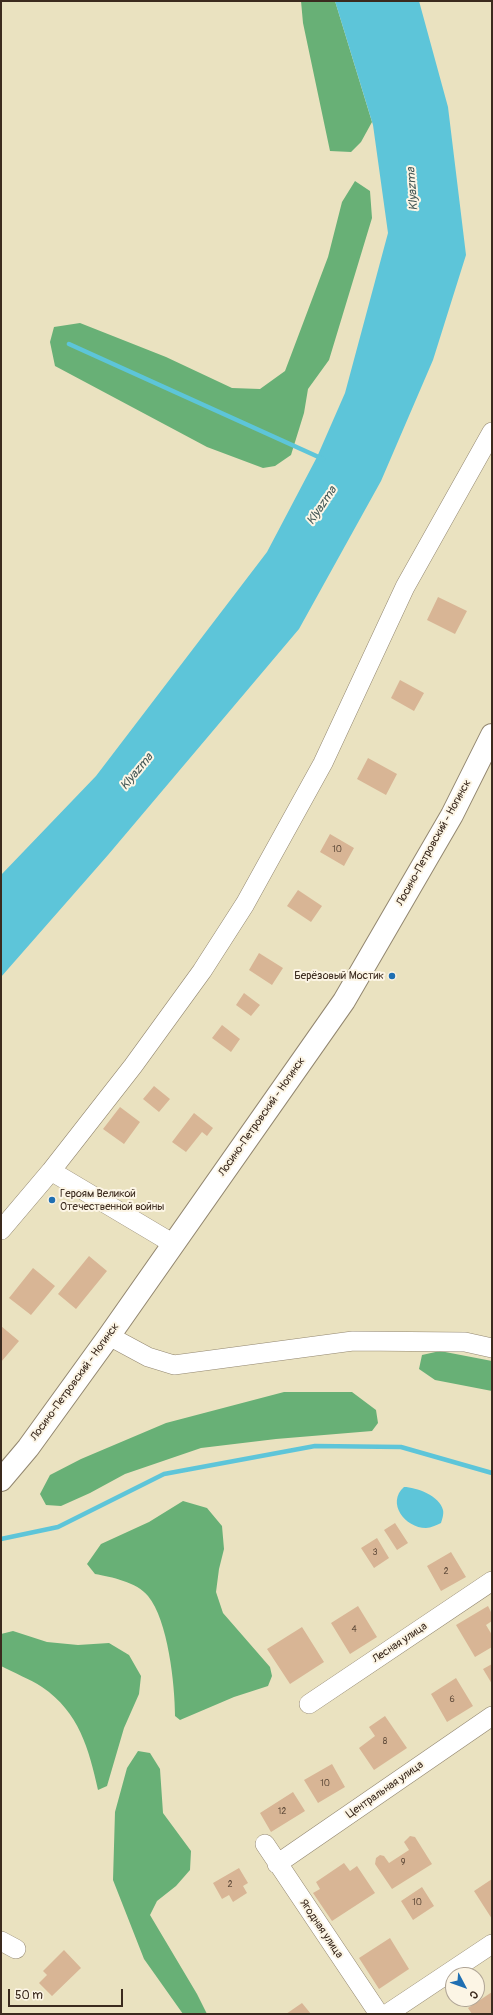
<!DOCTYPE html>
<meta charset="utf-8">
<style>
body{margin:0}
#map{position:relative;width:493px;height:2015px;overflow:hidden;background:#eae2c0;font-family:Pangolin,sans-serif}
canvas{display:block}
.frame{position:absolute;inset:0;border:2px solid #3b2a1e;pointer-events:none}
.north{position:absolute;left:445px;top:1967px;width:40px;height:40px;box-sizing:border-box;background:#fcf5e5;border:1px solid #afa495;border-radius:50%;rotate:131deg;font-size:11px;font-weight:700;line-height:16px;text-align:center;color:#3b2a1e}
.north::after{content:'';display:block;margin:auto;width:14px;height:18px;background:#1f6fb2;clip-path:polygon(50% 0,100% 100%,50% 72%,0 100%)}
.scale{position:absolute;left:8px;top:1989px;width:115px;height:18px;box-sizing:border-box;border:2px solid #3b2a1e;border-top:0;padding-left:5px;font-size:12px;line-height:14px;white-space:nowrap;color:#3b2a1e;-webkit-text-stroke:3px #fcf5e5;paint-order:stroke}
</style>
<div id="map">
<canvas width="493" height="2015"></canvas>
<div class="frame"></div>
<div class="north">С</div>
<div class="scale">50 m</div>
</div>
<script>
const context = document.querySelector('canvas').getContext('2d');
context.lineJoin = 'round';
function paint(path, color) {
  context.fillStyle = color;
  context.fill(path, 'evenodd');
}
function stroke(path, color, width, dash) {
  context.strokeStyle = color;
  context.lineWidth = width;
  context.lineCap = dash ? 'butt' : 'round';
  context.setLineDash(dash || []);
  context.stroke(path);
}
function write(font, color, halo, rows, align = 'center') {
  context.font = font + ' Pangolin,sans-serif';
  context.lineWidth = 4;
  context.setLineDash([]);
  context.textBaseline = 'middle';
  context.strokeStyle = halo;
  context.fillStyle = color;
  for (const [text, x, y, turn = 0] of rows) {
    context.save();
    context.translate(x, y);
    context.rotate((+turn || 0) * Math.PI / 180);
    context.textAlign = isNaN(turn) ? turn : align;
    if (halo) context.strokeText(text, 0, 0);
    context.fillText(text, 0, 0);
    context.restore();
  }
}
paint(new Path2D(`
 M 301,1 L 335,1 L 372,122 L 361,142 L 351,152 L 330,151 L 303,23 Z
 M 355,181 L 370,191 L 372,218 L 329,360 L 308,389 L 304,413 L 291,455 L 275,466 L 263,468 L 207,447 L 55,366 L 50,342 L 54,327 L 80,323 L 166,357 L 232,388 L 260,389 L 285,371 L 328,257 L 342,202 Z
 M 440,1351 L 492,1361 L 492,1391 L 435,1380 L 419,1369 L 422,1355 Z
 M 284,1392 L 352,1392 L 376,1410 L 378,1423 L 372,1431 L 276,1439 L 201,1448 L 125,1474 L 90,1493 L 61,1506 L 46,1505 L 40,1494 L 50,1475 L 81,1459 L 166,1423 Z
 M 183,1501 L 207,1508 L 222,1526 L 224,1549 L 219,1569 L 216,1592 L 223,1613 L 270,1667 L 272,1676 L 268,1686 L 234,1697 L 180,1720 L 175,1716 C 175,1685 168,1620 148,1596 C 137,1582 111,1577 95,1574 L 87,1564 L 101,1544 L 149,1522 Z
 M 13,1631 L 47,1642 L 78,1645 L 109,1643 L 129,1655 L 141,1676 L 139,1694 L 124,1728 L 107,1786 L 98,1790 C 89,1749 79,1712 42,1687 C 30,1679 14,1673 1,1666 L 1,1634 Z
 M 138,1751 L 150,1753 L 160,1769 L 163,1813 L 191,1851 L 190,1870 L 176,1886 L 157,1901 L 150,1915 L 197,1994 L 207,2014 L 183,2014 L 144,1959 L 113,1880 L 115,1812 L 127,1768 Z`), '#68b076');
paint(new Path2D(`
 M 335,1 L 419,1 L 448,107 L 466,255 L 433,360 L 381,481 L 299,629 L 108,855 L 1,977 L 1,875 L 96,776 L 267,552 L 317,457 L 345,393 L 388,233 L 373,125 Z
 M 404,1487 C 416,1487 440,1496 443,1510 C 444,1514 442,1520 441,1523 C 436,1525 431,1528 426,1528 C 405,1528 386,1503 404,1487 Z`), '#5dc5d9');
stroke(new Path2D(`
 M 69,344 L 323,459
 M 1,1539 L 58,1527 L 164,1474 L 315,1446 L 401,1447 L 492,1473`), '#5dc5d9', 4.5);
paint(new Path2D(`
 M 438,597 L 467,611 L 455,634 L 427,620 Z
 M 400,680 L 424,693 L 414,711 L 391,698 Z
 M 368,758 L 397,774 L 386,795 L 357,779 Z
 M 330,834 L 354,848 L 344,866 L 320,852 Z
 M 298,890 L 322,906 L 311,922 L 287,906 Z
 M 259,953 L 283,968 L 272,985 L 249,970 Z
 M 244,993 L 260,1005 L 251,1016 L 236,1005 Z
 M 222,1025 L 240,1039 L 231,1052 L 212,1038 Z
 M 154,1086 L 170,1099 L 159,1112 L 143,1099 Z
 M 120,1107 L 140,1122 L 124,1144 L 103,1129 Z
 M 194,1113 L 213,1128 L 207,1136 L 202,1132 L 186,1152 L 172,1142 Z
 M 89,1256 L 107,1271 L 76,1309 L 58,1294 Z
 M 33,1268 L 55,1286 L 31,1315 L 9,1298 Z
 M 1,1326 L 19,1341 L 1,1362 Z
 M 395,1523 L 408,1543 L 397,1550 L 384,1530 Z
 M 377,1538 L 389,1558 L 374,1568 L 361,1548 Z
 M 451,1552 L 466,1577 L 441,1591 L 427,1566 Z
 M 358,1606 L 377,1637 L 350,1654 L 331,1623 Z
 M 488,1606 L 492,1614 L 492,1621 L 486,1625 L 492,1635 L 492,1647 L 475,1657 L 456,1625 Z
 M 302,1627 L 324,1662 L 290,1684 L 267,1649 Z
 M 492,1664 L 492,1684 L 483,1669 Z
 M 456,1678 L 473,1706 L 447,1722 L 431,1694 Z
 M 385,1716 L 407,1748 L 374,1770 L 359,1748 L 375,1736 L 369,1727 Z
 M 332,1764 L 345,1787 L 318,1803 L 304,1780 Z
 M 293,1792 L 305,1811 L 271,1832 L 260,1813 Z
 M 410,1836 L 415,1837 L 432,1864 L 392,1889 L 375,1864 L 376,1858 L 380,1855 L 384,1856 L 389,1863 L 409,1850 L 404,1842 Z
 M 344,1863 L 350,1871 L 357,1866 L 375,1893 L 332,1921 L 313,1893 L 320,1889 L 316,1882 Z
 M 239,1868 L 248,1883 L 243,1886 L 247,1893 L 233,1902 L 229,1895 L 222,1899 L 213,1883 Z
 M 492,1879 L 492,1919 L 474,1891 Z
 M 422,1887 L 434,1906 L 413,1920 L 401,1901 Z
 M 390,1938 L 409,1969 L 379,1989 L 359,1958 Z
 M 64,1950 L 81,1968 L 52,1996 L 39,1983 L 47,1975 L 43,1971 Z
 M 492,1992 L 492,2014 L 472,2014 L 468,2008 Z
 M 302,2003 L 311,2014 L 286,2014 Z`), '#d8b595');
const minor = new Path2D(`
 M 1,1230 L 51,1171
 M 172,1243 L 51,1171 L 133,1066 L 202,971 L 245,904 L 323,763 L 405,587 L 492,432
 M 109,1336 L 148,1357 L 174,1365 L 353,1341 L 465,1342 L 492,1348
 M 309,1704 L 492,1581
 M 265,1844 L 379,2014
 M 277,1864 L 492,1716
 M 1,1941 L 16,1949
 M 387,2014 L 492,1944`);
const highway = new Path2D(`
 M 1,1480 L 28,1448 L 109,1336 L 344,1001 L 452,815 L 492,735`);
stroke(minor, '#92866f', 20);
stroke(highway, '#92866f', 24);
stroke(minor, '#fff', 19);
stroke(highway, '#fff', 22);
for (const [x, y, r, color] of [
 [392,976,4,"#1f6fb2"],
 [52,1200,4,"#1f6fb2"]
]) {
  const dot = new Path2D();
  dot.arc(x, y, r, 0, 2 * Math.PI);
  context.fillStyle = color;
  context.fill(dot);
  stroke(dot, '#fcf5e5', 1.5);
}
write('9px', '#624d3c', null, [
 ["10",337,850],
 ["3",375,1553],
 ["2",446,1572],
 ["4",354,1630],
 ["6",452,1700],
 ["8",385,1742],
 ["10",325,1784],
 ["12",282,1812],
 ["9",403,1863],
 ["2",230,1885],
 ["10",417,1903]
]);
write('11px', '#3b2a1e', '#fcf5e5', [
 ["Лосино-Петровский - Ногинск",434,843,-61],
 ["Лосино-Петровский - Ногинск",262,1117,-55],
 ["Лосино-Петровский - Ногинск",75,1382,-54],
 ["Лесная улица",400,1643,-34],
 ["Центральная улица",385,1790,-35],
 ["Ягодная улица",321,1929,56]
]);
write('11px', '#3b2a1e', '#fcf5e5', [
 ["Берёзовый Мостик",384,976],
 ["Героям Великой",60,1194,"left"],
 ["Отечественной войны",60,1207,"left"]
], 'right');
write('italic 12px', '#455856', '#fcf5e5', [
 ["Klyazma",413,189,-94],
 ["Klyazma",322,506,-56],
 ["Klyazma",137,772,-50]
]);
</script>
